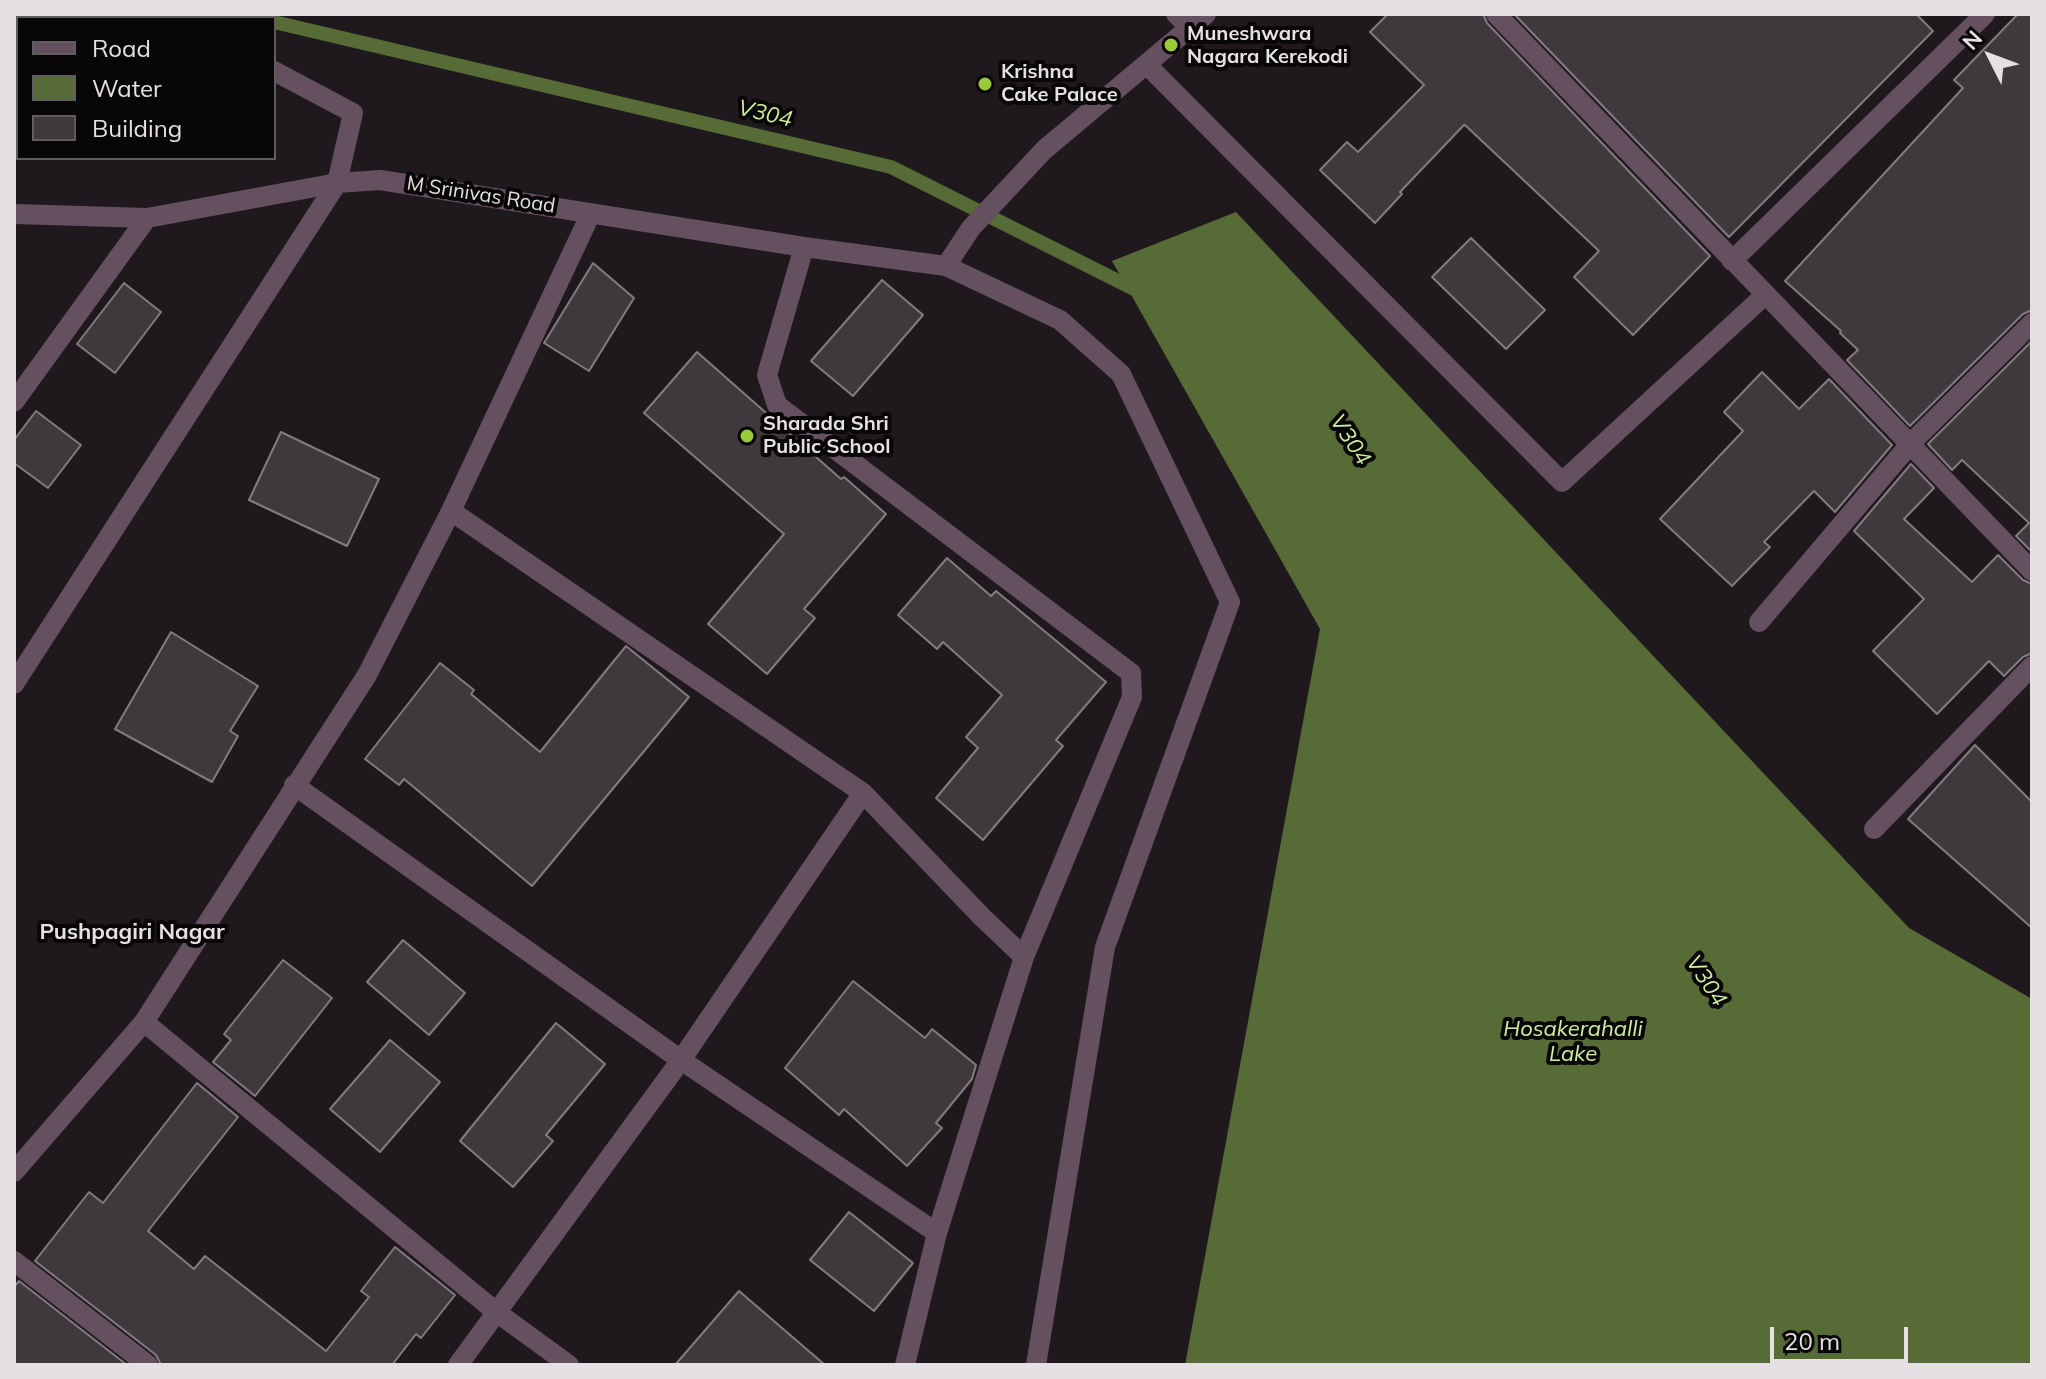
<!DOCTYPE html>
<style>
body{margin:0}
#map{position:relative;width:2046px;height:1379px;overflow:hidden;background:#1f191e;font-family:Mulish,sans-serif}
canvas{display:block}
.frame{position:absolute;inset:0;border:16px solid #e4e0e3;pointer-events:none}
.legend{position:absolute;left:16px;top:16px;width:260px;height:144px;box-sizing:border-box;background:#080607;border:2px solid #605d5f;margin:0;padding:10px 14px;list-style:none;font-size:24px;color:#e4e0e3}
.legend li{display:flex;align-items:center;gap:16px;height:40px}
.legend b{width:40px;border:2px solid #605d5f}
.north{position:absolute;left:1950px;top:16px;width:80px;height:80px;-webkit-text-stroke:6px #080607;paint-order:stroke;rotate:312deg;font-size:22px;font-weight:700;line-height:32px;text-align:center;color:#e4e0e3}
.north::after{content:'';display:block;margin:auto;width:28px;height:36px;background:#e4e0e3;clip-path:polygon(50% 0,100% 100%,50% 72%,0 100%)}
.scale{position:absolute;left:1770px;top:1327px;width:138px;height:36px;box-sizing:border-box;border:4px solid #e4e0e3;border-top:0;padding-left:10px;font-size:24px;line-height:28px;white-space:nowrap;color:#e4e0e3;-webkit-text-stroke:6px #080607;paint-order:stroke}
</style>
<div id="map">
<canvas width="2046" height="1379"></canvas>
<div class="frame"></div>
<ul class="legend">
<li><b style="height:10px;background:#655060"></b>Road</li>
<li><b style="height:22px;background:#566b35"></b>Water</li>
<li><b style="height:22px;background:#3f393e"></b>Building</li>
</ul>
<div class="north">N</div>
<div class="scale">20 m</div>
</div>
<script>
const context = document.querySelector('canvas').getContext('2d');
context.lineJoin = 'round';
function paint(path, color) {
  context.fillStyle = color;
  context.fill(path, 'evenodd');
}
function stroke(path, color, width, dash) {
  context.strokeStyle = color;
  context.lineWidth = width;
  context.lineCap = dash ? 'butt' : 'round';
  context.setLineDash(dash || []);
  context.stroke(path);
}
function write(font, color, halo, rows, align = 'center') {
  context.font = font + ' Mulish,sans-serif';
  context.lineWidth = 8;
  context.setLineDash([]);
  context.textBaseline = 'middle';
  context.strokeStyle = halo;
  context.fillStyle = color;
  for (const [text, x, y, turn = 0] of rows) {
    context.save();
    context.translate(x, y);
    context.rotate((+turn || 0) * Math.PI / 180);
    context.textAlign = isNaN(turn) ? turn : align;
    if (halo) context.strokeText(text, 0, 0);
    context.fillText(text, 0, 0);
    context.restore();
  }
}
paint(new Path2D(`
 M 1236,212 L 1909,928 L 2032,999 L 2032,1365 L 1185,1365 L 1320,629 L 1112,261 Z`), '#566b35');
stroke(new Path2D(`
 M 240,14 L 257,18
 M 274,22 L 891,167 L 1140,292`), '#566b35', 14);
const building = new Path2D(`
 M 1388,14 L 1483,14 L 1487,23 L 1710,256 L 1633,335 L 1574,277 L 1599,251 L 1466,126 L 1464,125 L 1400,192 L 1402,194 L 1375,223 L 1320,170 L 1347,142 L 1358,152 L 1424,85 L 1370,32 Z
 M 1514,14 L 1916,14 L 1933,31 L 1729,237 Z
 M 2018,14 L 2032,14 L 2032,310 L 2023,314 L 1910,426 L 1847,360 L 1858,350 L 1840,333 L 1841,331 L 1785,281 L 1963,88 L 1954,80 Z
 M 1471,238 L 1545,310 L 1506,349 L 1432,277 Z
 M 593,263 L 634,298 L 589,371 L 544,343 Z
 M 882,280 L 923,315 L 853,396 L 811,361 Z
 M 124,283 L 161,312 L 115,373 L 77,344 Z
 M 2032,341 L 2032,552 L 2016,536 L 2029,523 L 1962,460 L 1952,470 L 1928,444 Z
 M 697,352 L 841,479 L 844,477 L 886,514 L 804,609 L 815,618 L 767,674 L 708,624 L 784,534 L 644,413 Z
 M 1762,372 L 1799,409 L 1829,379 L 1892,445 L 1835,512 L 1814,491 L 1764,542 L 1770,547 L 1732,586 L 1660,519 L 1743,431 L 1724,412 Z
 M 36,411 L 81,445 L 48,488 L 14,463 L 14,440 Z
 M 281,432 L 379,479 L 347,546 L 249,500 Z
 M 1911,464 L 1934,488 L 1904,519 L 1972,582 L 1998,555 L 2023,580 L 2032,584 L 2032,653 L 2023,657 L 2004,676 L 1989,661 L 1937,714 L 1873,651 L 1924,599 L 1854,531 Z
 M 947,558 L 991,596 L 996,591 L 1106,682 L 1056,740 L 1063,746 L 983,840 L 936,798 L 978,748 L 966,737 L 1002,695 L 943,642 L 937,649 L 898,615 Z
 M 171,632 L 258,686 L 230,731 L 238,736 L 212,782 L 115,729 Z
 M 626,646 L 689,697 L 532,886 L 404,779 L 399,785 L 365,759 L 440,663 L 474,690 L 471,694 L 540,752 Z
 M 1975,745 L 2032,802 L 2032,928 L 1908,819 Z
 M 403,940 L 465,993 L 429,1035 L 367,982 Z
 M 283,960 L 332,998 L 255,1096 L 213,1062 L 231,1040 L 224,1034 Z
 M 853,981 L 925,1038 L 932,1029 L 976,1065 L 972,1079 L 936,1123 L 942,1128 L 907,1166 L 844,1109 L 839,1115 L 785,1068 Z
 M 556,1023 L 605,1064 L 546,1135 L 553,1141 L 513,1187 L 460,1141 Z
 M 390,1040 L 440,1082 L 380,1152 L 330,1109 Z
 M 197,1083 L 238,1117 L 148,1231 L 194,1269 L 205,1256 L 326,1351 L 369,1297 L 361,1291 L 395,1247 L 455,1295 L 421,1338 L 416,1334 L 392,1365 L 161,1365 L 156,1355 L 35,1261 L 89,1192 L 103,1203 Z
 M 849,1212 L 913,1263 L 874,1311 L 810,1260 Z
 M 19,1281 L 127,1365 L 14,1365 L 14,1287 Z
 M 739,1291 L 825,1365 L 675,1365 Z`);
paint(building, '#3f393e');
stroke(building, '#827b80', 2);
stroke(new Path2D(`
 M 166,14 L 174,18
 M 1176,14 L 1191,29
 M 1496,14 L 2032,571
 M 1147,65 L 1562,482 L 1765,295
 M 14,214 L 147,218 L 337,183 L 380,180 L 804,247 L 946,266 L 1060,320 L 1121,374 L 1230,602 L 1105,947 L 1036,1365
 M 804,247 L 767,375 L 777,405 L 1131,673 L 1132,697 L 1024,957
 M 1732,261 L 1985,14
 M 946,266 L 971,228 L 1044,150 L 1206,14
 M 14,402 L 147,218
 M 451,511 L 863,793 L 982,917 L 1024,957 L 937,1233 L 905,1365
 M 1759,622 L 1911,443 L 2032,323
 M 14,684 L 337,183 L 353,113 L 274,71
 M 294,785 L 681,1060 L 937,1233
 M 1874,829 L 2032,666
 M 144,1022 L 495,1311 L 569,1365
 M 14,1172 L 144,1022 L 367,675 L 451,511 L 591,213
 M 14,1261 L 148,1365
 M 458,1365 L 681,1060 L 863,793`), '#655060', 20);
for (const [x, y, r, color] of [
 [1171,45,8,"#98cb37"],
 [985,84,8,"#98cb37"],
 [747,436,8,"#98cb37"]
]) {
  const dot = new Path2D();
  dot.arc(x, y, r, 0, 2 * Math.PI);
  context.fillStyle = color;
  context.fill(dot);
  stroke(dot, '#080607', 3);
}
write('bold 20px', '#e4e0e3', '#080607', [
 ["Muneshwara",1187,34],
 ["Nagara Kerekodi",1187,57],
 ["Krishna",1001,72],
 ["Cake Palace",1001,95],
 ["Sharada Shri",763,424],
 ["Public School",763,447]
], 'left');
write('20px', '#e4e0e3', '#080607', [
 ["M Srinivas Road",481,195,9]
]);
write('italic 22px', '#cdef9d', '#080607', [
 ["V304",765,114,13],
 ["V304",1350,440,57],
 ["V304",1706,981,57],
 ["Hosakerahalli",1573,1029],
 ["Lake",1573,1054]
]);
write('bold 22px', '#e4e0e3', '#080607', [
 ["Pushpagiri Nagar",132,932]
]);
</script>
